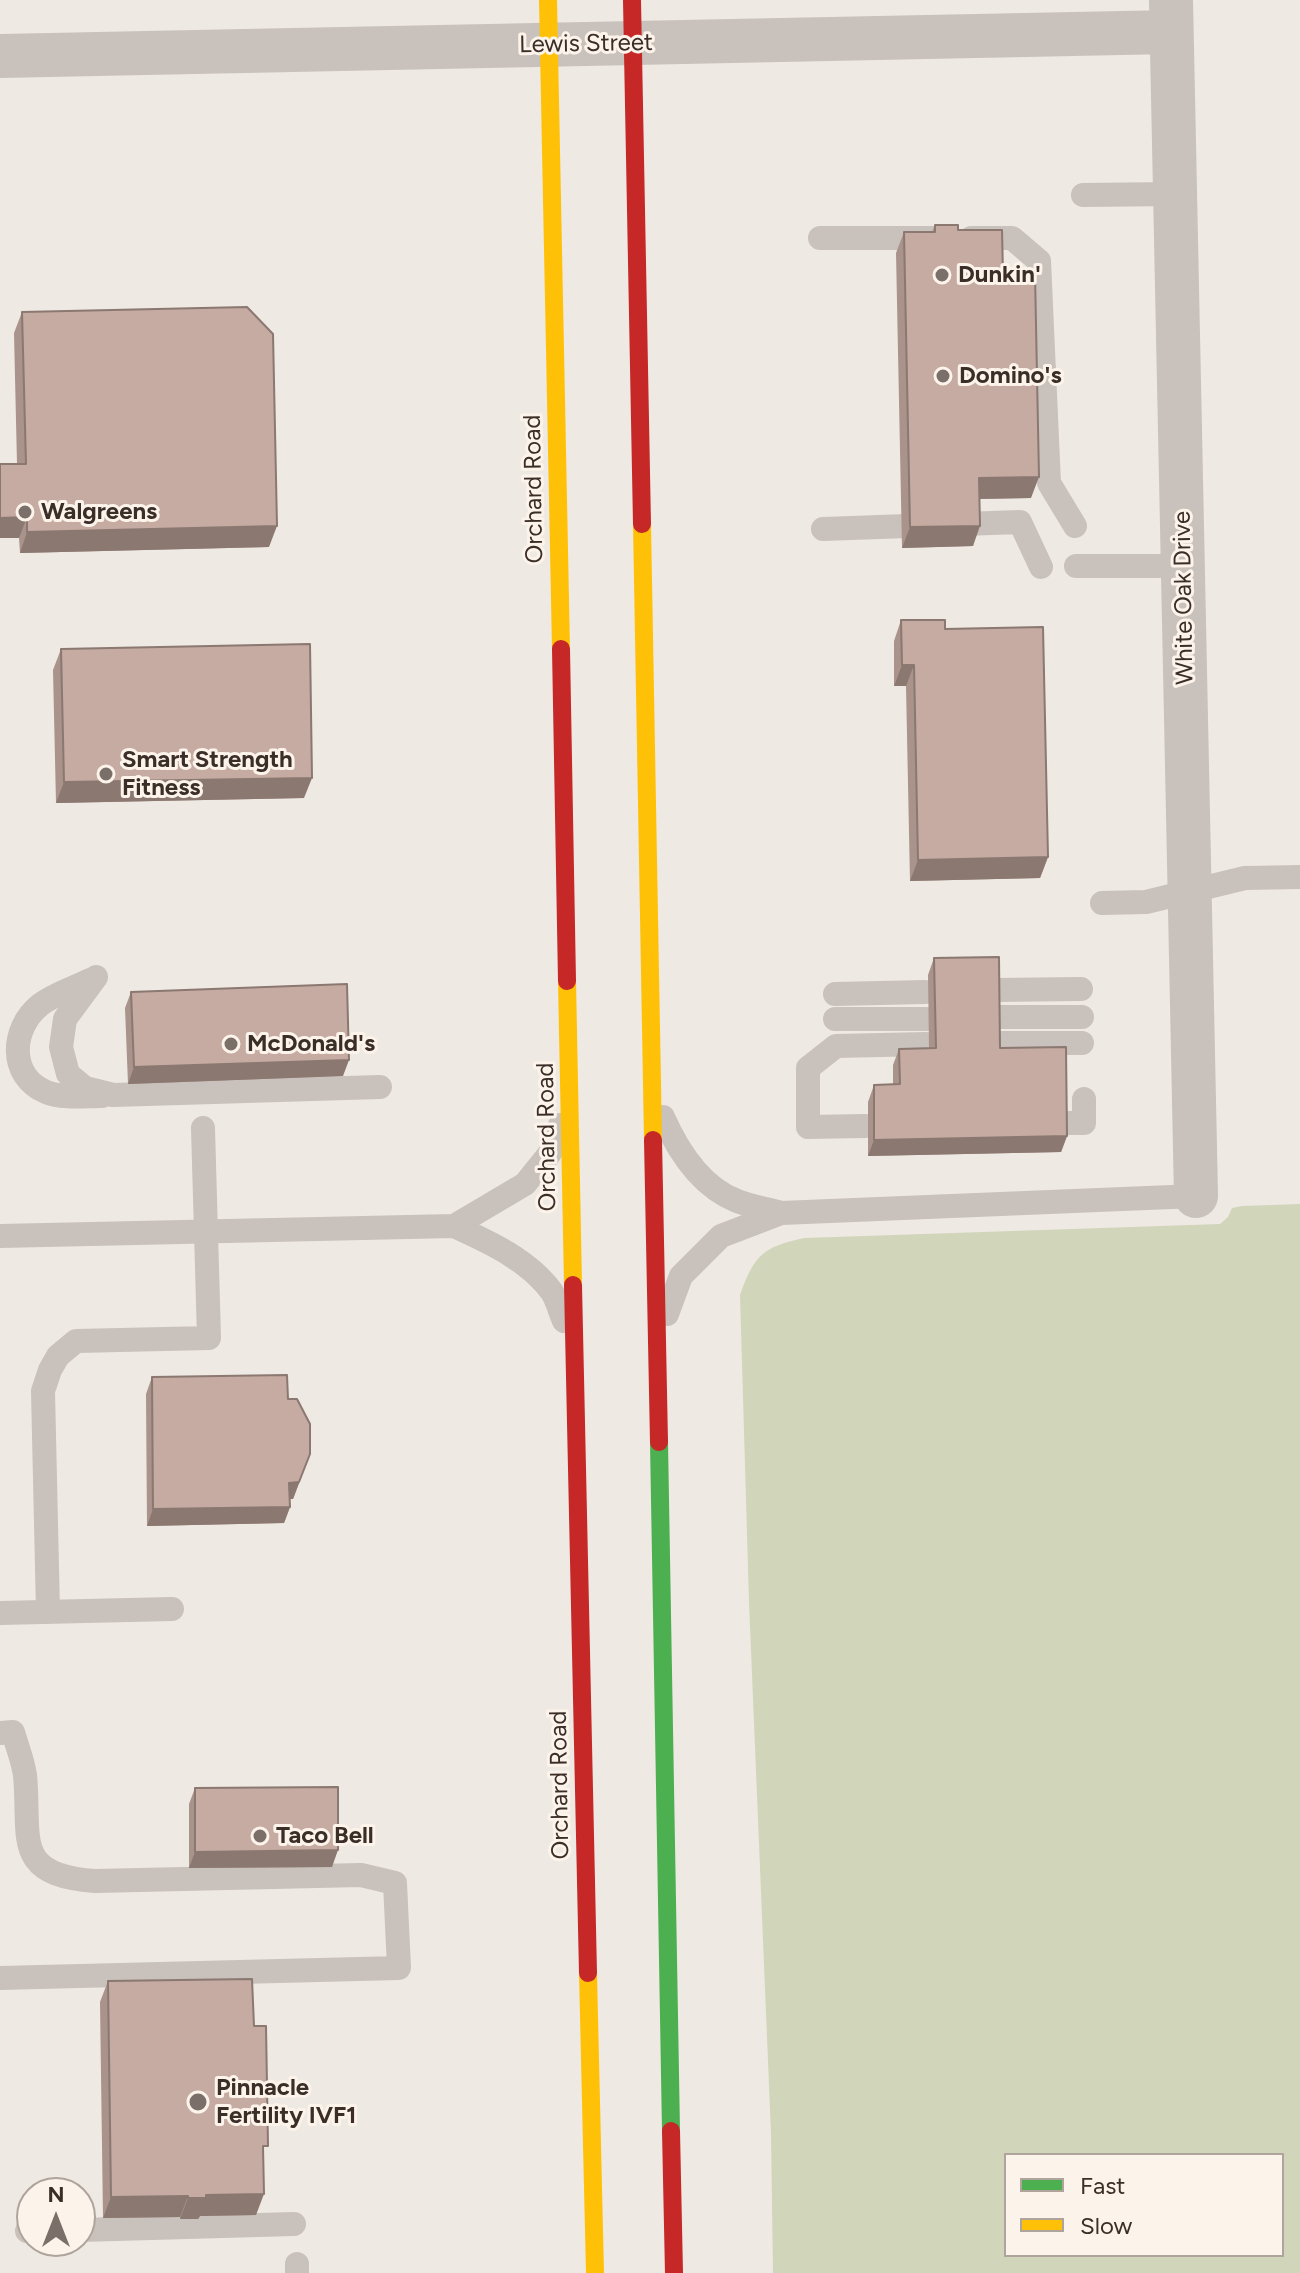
<!DOCTYPE html>
<style>
body{margin:0}
#map{position:relative;width:1300px;height:2273px;overflow:hidden;background:#efe9e3;font-family:Figtree,sans-serif}
canvas{display:block}
.legend{position:absolute;left:1004px;top:2153px;width:280px;height:104px;box-sizing:border-box;background:#fcf3ea;border:2px solid #afa49c;margin:0;padding:10px 14px;list-style:none;font-size:24px;color:#3b2d28}
.legend li{display:flex;align-items:center;gap:16px;height:40px}
.legend b{width:40px;border:2px solid #afa49c}
.north{position:absolute;left:16px;top:2177px;width:80px;height:80px;box-sizing:border-box;background:#fcf3ea;border:2px solid #afa49c;border-radius:50%;rotate:0deg;font-size:22px;font-weight:700;line-height:32px;text-align:center;color:#3b2d28}
.north::after{content:'';display:block;margin:auto;width:28px;height:36px;background:#7a6f69;clip-path:polygon(50% 0,100% 100%,50% 72%,0 100%)}
</style>
<div id="map">
<canvas width="1300" height="2273"></canvas>
<ul class="legend">
<li><b style="height:10px;background:#4caf50"></b>Fast</li>
<li><b style="height:10px;background:#ffc107"></b>Slow</li>
</ul>
<div class="north">N</div>
</div>
<script>
const context = document.querySelector('canvas').getContext('2d');
context.lineJoin = 'round';
function paint(path, color) {
  context.fillStyle = color;
  context.fill(path, 'evenodd');
}
function stroke(path, color, width, dash) {
  context.strokeStyle = color;
  context.lineWidth = width;
  context.lineCap = dash ? 'butt' : 'round';
  context.setLineDash(dash || []);
  context.stroke(path);
}
function write(font, color, halo, rows, align = 'center') {
  context.font = font + ' Figtree,sans-serif';
  context.lineWidth = 6;
  context.setLineDash([]);
  context.textBaseline = 'middle';
  context.strokeStyle = halo;
  context.fillStyle = color;
  for (const [text, x, y, turn = 0] of rows) {
    context.save();
    context.translate(x, y);
    context.rotate((+turn || 0) * Math.PI / 180);
    context.textAlign = isNaN(turn) ? turn : align;
    if (halo) context.strokeText(text, 0, 0);
    context.fillText(text, 0, 0);
    context.restore();
  }
}
paint(new Path2D(`
 M 1300,1204 L 1300,2273 L 773,2273 L 771,2134 L 749,1602 L 740,1295 C 754,1256 762,1247 804,1238 L 1220,1224 L 1228,1217 L 1232,1208 L 1242,1206 ZM 1006,2155 L 1282,2155 L 1282,2255 L 1006,2255 Z`), '#d1d6bb');
stroke(new Path2D(`
 M 1083,195 L 1175,194
 M 820,238 L 934,238
 M 971,238 L 1012,238 L 1039,261 L 1049,483 L 1075,526
 M 823,529 L 1020,522 L 1041,567
 M 1076,566 L 1183,566
 M 1102,903 L 1146,902 L 1245,878 L 1300,877
 M 96,977 L 65,1019 L 61,1047 L 68,1074 L 85,1088 L 113,1095 L 380,1087
 M 90,980 C 74,988 54,994 40,1005 C 11,1028 8,1076 46,1092 C 64,1099 84,1096 102,1096
 M 995,990 L 1081,989
 M 835,994 L 925,992
 M 996,1017 L 1082,1017
 M 835,1019 L 926,1019
 M 997,1043 L 1082,1043
 M 663,1117 C 678,1151 701,1187 737,1201 C 751,1206 766,1209 781,1213 L 1196,1196
 M 1064,1123 L 1084,1123 L 1084,1099
 M 560,1125 L 550,1153 L 525,1184 L 454,1226 C 489,1242 529,1260 552,1292 C 557,1300 560,1312 564,1321
 M 865,1126 L 808,1127 L 808,1068 L 836,1046 L 926,1044
 M 0,1236 L 454,1226
 M 667,1314 L 681,1276 L 721,1236 L 781,1213
 M 48,1612 L 43,1391 L 50,1370 L 58,1356 L 76,1341 L 209,1338 L 203,1128
 M 0,1613 L 172,1609
 M 0,1733 L 13,1732 C 17,1746 23,1761 25,1775 C 31,1837 11,1875 95,1881 L 361,1875 L 395,1883 L 399,1968 L 0,1978
 M 80,2230 L 294,2224
 M 27,2231 L 32,2231
 M 297,2264 L 297,2273`), '#c9c1bb', 24);
stroke(new Path2D(`
 M 1171,0 L 1196,1196
 M 0,56 L 1171,32`), '#c9c1bb', 44);
stroke(new Path2D(`
 M 659,1442 L 671,2131`), '#4caf50', 18);
stroke(new Path2D(`
 M 548,0 L 561,649
 M 642,524 L 653,1140
 M 567,981 L 573,1285
 M 588,1973 L 595,2273`), '#ffc107', 18);
stroke(new Path2D(`
 M 632,0 L 642,524
 M 561,649 L 567,981
 M 653,1140 L 659,1442
 M 573,1285 L 588,1973
 M 671,2131 L 674,2273`), '#c62828', 18);
paint(new Path2D(`
 M 935,225 L 958,230 L 1003,275 L 1031,498 L 980,499 L 973,546 L 902,548 L 896,253 L 904,232 L 932,232 Z
 M 22,312 L 269,547 L 20,553 L 19,538 L 0,538 L 0,464 L 17,464 L 14,333 Z
 M 901,620 L 945,629 L 1048,857 L 1040,878 L 910,881 L 906,686 L 894,686 L 894,641 Z
 M 61,649 L 304,798 L 56,803 L 53,670 Z
 M 934,958 L 1067,1136 L 1061,1152 L 868,1156 L 868,1102 L 874,1085 L 893,1084 L 893,1065 L 899,1049 L 929,1048 L 928,975 Z
 M 131,992 L 343,1076 L 128,1084 L 125,1008 Z
 M 152,1377 L 288,1399 L 304,1470 L 293,1499 L 290,1499 L 290,1507 L 284,1523 L 147,1526 L 146,1394 Z
 M 195,1788 L 332,1867 L 189,1868 L 189,1804 Z
 M 108,1981 L 263,2157 L 256,2215 L 200,2216 L 198,2219 L 180,2219 L 180,2217 L 103,2218 L 100,2002 Z`), '#a9938b');
paint(new Path2D(`
 M 1039,477 L 1031,498 L 972,499 L 979,478 Z
 M 27,517 L 19,538 L 0,538 L 0,518 Z
 M 277,526 L 269,547 L 20,553 L 27,532 Z
 M 980,526 L 973,546 L 902,548 L 910,527 Z
 M 902,665 L 914,665 L 906,686 L 894,686 Z
 M 312,778 L 304,798 L 56,803 L 64,782 Z
 M 1048,857 L 1040,878 L 910,881 L 918,860 Z
 M 349,1060 L 343,1076 L 128,1084 L 134,1067 Z
 M 1067,1136 L 1061,1152 L 868,1156 L 874,1140 Z
 M 310,1454 L 293,1499 L 283,1499 L 289,1483 Z
 M 290,1507 L 284,1523 L 147,1526 L 153,1509 Z
 M 338,1850 L 332,1867 L 189,1868 L 195,1852 Z
 M 264,2194 L 256,2215 L 200,2216 L 198,2219 L 180,2219 L 188,2198 L 206,2195 Z
 M 188,2196 L 180,2217 L 103,2218 L 111,2197 Z`), '#8a7871');
const building = new Path2D(`
 M 935,225 L 958,225 L 958,230 L 1002,230 L 1003,275 L 1035,274 L 1039,477 L 979,478 L 980,526 L 910,527 L 904,232 L 935,232 Z
 M 247,307 L 273,334 L 277,526 L 27,532 L 27,517 L 0,518 L 0,464 L 26,464 L 22,312 Z
 M 901,620 L 945,620 L 945,629 L 1043,627 L 1048,857 L 918,860 L 914,665 L 902,665 Z
 M 310,644 L 312,778 L 64,782 L 61,649 Z
 M 999,957 L 1000,1048 L 1066,1047 L 1067,1136 L 874,1140 L 874,1085 L 900,1084 L 899,1049 L 936,1048 L 934,958 Z
 M 347,984 L 349,1060 L 134,1067 L 131,992 Z
 M 287,1375 L 288,1399 L 297,1399 L 310,1424 L 310,1454 L 299,1482 L 289,1483 L 290,1507 L 153,1509 L 152,1377 Z
 M 338,1787 L 338,1850 L 195,1852 L 195,1788 Z
 M 252,1979 L 254,2026 L 266,2026 L 268,2146 L 263,2146 L 264,2194 L 206,2195 L 206,2198 L 188,2198 L 188,2196 L 111,2197 L 108,1981 Z`);
paint(building, '#c5aba2');
stroke(building, '#8a7871', 2);
for (const [x, y, r, color] of [
 [942,275,8,"#7a6f69"],
 [943,376,8,"#7a6f69"],
 [25,512,8,"#7a6f69"],
 [106,774,8,"#7a6f69"],
 [231,1044,8,"#7a6f69"],
 [260,1836,8,"#7a6f69"],
 [198,2102,10,"#7a6f69"]
]) {
  const dot = new Path2D();
  dot.arc(x, y, r, 0, 2 * Math.PI);
  context.fillStyle = color;
  context.fill(dot);
  stroke(dot, '#fcf3ea', 3);
}
write('24px', '#3b2d28', '#fcf3ea', [
 ["Lewis Street",586,44,-1],
 ["Orchard Road",534,489,-91],
 ["White Oak Drive",1184,598,-91],
 ["Orchard Road",547,1137,-91],
 ["Orchard Road",560,1785,-91]
]);
write('bold 24px', '#3b2d28', '#fcf3ea', [
 ["Dunkin'",958,275],
 ["Domino's",959,376],
 ["Walgreens",41,512],
 ["Smart Strength",122,760],
 ["Fitness",122,788],
 ["McDonald's",247,1044],
 ["Taco Bell",276,1836],
 ["Pinnacle",216,2088],
 ["Fertility IVF1",216,2116]
], 'left');
</script>
